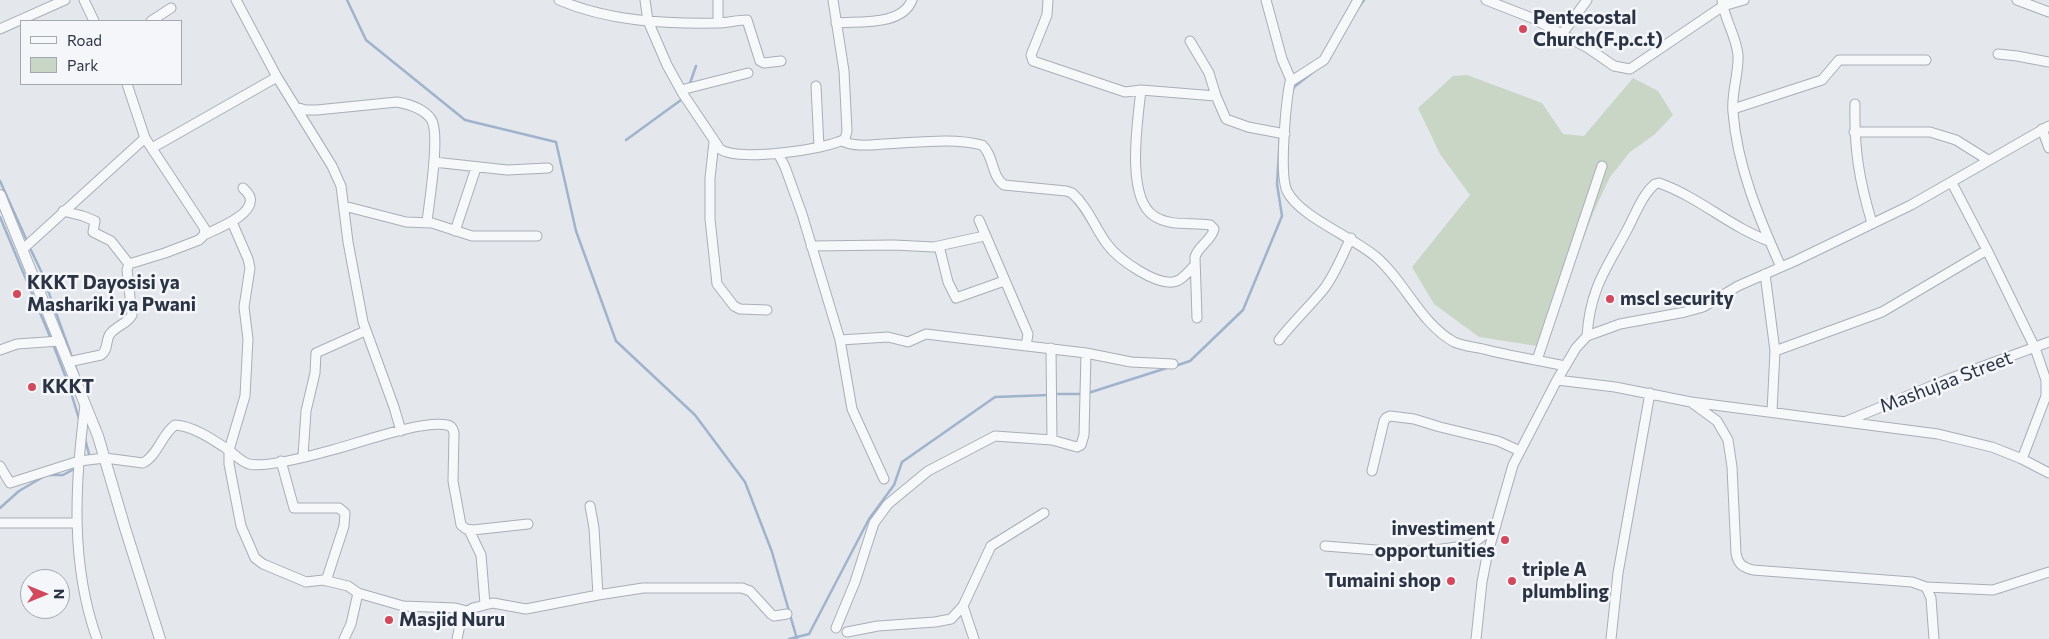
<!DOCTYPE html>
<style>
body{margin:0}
#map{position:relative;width:2049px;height:639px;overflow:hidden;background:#e4e7ec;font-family:Commissioner,sans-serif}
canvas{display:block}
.legend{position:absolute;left:20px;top:20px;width:162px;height:65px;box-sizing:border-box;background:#f4f6f9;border:1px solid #a4a8b1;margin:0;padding:6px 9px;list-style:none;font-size:15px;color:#2b3445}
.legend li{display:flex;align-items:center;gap:10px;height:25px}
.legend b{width:25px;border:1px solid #a4a8b1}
.north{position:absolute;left:20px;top:569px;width:50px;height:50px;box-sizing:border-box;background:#f4f6f9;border:1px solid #a4a8b1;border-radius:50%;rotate:90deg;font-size:14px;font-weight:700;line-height:20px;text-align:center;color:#2b3445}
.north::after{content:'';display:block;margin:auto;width:18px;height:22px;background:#d1495b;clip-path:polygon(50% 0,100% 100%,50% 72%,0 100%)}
</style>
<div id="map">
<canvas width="2049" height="639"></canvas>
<ul class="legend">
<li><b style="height:6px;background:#f7f8fa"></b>Road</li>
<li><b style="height:14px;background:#c9d6c5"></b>Park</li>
</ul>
<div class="north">N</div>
</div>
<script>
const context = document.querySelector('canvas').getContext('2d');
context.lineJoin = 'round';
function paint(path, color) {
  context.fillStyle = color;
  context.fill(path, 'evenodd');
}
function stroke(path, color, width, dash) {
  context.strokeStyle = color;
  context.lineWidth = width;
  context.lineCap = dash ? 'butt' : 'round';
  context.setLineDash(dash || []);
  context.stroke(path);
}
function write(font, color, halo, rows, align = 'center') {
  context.font = font + ' Commissioner,sans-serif';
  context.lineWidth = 5;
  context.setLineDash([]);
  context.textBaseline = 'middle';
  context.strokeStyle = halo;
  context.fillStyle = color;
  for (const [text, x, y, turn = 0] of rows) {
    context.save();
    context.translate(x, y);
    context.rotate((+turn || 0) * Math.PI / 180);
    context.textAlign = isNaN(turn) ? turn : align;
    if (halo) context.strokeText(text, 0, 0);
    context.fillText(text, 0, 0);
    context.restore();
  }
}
paint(new Path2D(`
 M 1467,75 L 1542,103 L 1563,134 L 1584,136 L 1633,78 L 1658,91 L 1673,115 L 1654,135 L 1630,152 L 1610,177 L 1594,211 L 1576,258 L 1561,287 L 1537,346 L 1479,337 L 1434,304 L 1412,267 L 1470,195 L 1440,154 L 1418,108 L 1453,76 Z`), '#c9d6c5');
stroke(new Path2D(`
 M 347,0 L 366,40 L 465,120 L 556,142 L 576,231 L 616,341 L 695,415 L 745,482 L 772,552 L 797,639
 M 1359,7 L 1364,0
 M 689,86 L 696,66
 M 1292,92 L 1294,87 L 1317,69
 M 626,140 L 681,100 L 682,96
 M 0,181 L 27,241
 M 0,217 L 51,339
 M 29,246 L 41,271 L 78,374
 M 53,344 L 68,383 L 80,422
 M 1175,366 L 1190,361 L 1243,310 L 1282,216 L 1277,184 L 1280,136
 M 1054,394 L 1085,394 L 1170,367
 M 85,439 L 90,458
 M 48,475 L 63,475 L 76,468
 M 0,508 L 19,491 L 43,477
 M 789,639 L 809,634 L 869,519 L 894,485 L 902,462 L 995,397 L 1049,395`), '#9fb4cc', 2.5);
const minor = new Path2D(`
 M 84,0 L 94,21
 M 236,0 L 277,77 L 332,166 L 341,186 L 348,242 L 363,322 L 394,407 L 401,431
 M 559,0 C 608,21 664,24 717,23 C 727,23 737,20 747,20 L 760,61 L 764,63 L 781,61
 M 645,0 L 648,21 L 667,65 L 683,94 L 720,149 C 737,162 825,150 845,139 L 847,131 L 844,71 L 833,0
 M 718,0 L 718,23
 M 1048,0 L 1047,15 L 1031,55 L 1033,61 L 1125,92 L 1141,90 L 1216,96
 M 1266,0 L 1282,59 L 1291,80
 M 1358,0 L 1324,60 L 1290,82 C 1286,102 1279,174 1287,191 C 1300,217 1351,236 1375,256 C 1404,280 1420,323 1454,342 C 1463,346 1474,347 1483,349 C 1510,356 1538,360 1565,366
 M 1486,0 L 1532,18 L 1588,48 L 1614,66 L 1630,69 L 1723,6 L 1744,0
 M 1722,0 C 1724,19 1736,35 1738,55 C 1739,74 1731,93 1733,112 C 1737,166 1759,218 1781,267
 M 2017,0 L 2049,12
 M 151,21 L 171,8
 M 836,23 C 860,21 902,26 912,0
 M 0,29 L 65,0
 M 1562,34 L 1587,0
 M 1190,41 L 1209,73 L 1216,96 L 1226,119 L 1248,127 L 1285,134
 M 1998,54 L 2017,56 L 2049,62
 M 127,84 L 145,138 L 205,229 L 204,235
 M 816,86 L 819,147
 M 681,90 L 748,73
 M 1141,90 C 1138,119 1125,197 1154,216 C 1171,227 1191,222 1210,225 L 1214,229 C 1212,240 1198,246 1195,257 L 1197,318
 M 1855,104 C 1854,149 1859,180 1872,223
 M 296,107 L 305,110 L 317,110 L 397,102 C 408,104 424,109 431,119 C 441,133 429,202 427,222
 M 1733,109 L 1822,80 L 1839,60 L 1926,60
 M 2042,129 L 2049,148
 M 1854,132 L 1930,132 L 1956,140 L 1988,160
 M 842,141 C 854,147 871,145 884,144 C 915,143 951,137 982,145 C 994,155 991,176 1004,185 L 1066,191 L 1072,193 C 1088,207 1095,228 1107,244 C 1118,259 1158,288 1177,281 C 1184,278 1190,270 1195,265
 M 714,142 L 710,178 L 710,219 L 717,284 L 734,306 L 740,309 L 767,310
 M 152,148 L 277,77
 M 778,153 L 785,167 L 802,214 L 840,340 L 852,409 L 884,479
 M 434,162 L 507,170 L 548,168
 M 1952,183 L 1987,250 L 2035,348 L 2046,380 L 2046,396 L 2022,459 L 2049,473
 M 344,206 L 406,222 L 432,223 L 472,236 L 537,236
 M 63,211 L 83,216 L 95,221 L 93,232 L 111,241 L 129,264
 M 979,220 L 1028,334 L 1026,346
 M 232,222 L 248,259 L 250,268 L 244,307 L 248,339 L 245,396 L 229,450 L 229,464 L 241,526 L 255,558 L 263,564 L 306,582 L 323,580 L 348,586 L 358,593 L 403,606 L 455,608 L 467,611
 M 455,231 L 476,168
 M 811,246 L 894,245 L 934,247 L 984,236
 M 939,246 L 948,282 L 956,298 L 1004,281
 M 23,249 L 145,138
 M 1765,274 L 1775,351 L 1772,412
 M 1587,336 C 1590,289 1606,269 1627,230 C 1635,215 1642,195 1655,184 L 1659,183 C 1699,197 1730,227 1769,241
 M 840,340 L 888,337 L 908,342 L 926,334 L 934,335 L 1086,353 L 1131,362 L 1173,364
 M 1279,340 C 1293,322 1309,307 1323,290 C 1335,275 1342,255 1351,238
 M 1051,348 L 1052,440
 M 0,350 L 17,344 L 60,341
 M 1775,351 L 1882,312 L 1987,250
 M 1537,360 L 1602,166
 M 68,362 L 101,355 C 109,349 105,341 110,334 C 116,326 127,324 132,315 L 127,270 L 129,264 L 165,253 L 199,240 L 204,235 C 216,229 255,215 250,197 C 249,194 245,190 243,188
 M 1557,380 L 1615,387 L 1691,402 L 1717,421 L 1728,440 L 1732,467 L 1736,553 C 1738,564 1742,567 1753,570 L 1912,582 L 1926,587 L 1931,598 L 1934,639
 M 1691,402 L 1938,434 L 1992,447 L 2022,459
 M 85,405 C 75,482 70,564 97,639
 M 1847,421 L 1946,380 L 2049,342
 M 303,456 L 306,411 L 315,373 L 316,353 L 365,331
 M 281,461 L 294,508 L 339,508 L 345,513 L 344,526 L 326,581
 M 0,466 L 10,483 L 79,461 L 105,458 L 143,463 C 158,455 162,434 175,425 C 194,426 215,441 230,451 C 236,456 242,462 249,464 C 266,468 314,455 332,450 C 359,443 421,420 447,425 C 452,426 453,429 454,433 L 453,481 L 461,525 L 466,529 L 473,530 L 528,524
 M 1372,471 L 1384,421 L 1386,418 L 1390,416 L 1414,419 L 1440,427 L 1498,441 L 1520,451
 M 590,506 L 594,528 L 598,595
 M 0,523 L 76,523
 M 469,530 L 481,555 L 485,604
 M 1325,546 L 1389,551 L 1428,551 L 1471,545 L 1496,526
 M 1926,587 L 1993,590 L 2049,572
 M 963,606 L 974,639
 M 836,628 L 855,582 L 874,523 L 888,504 L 928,471 L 995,436 L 1052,440 L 1077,447 L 1081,445 L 1084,435 L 1086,353
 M 847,632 L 878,626 L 935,622 L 951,619 L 963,606 L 991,546 L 1044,513
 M 344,639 L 351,624 L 358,593
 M 457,639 L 462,615 L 473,608 L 493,603 L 526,609 L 598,595 L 643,588 L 742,588 L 750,591 L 771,614 L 774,616 L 787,614
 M 1476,639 L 1482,582 L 1487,556 L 1513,465 L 1557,380 L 1576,348 L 1587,336 L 1620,324 L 1685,312 L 1703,307 L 1738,286 L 1795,261 L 1911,205 L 2049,126
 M 1611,639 L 1618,573 L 1650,393`);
const tertiary = new Path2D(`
 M 0,195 L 98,436 L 125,528 L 160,639`);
stroke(minor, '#a9aeb7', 11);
stroke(tertiary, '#a9aeb7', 12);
stroke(minor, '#f7f8fa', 9);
stroke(tertiary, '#f7f8fa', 10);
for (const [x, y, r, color] of [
 [1523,29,5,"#d1495b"],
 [17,294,5,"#d1495b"],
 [1610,299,5,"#d1495b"],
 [32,387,5,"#d1495b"],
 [1505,540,5,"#d1495b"],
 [1451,581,5,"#d1495b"],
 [1512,581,5,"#d1495b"],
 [389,620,5,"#d1495b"]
]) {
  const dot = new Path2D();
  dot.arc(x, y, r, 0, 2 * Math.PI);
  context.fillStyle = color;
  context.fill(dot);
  stroke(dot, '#f4f6f9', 2);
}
write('bold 19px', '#2b3445', '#f4f6f9', [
 ["Pentecostal",1533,18],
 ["Church(F.p.c.t)",1533,40],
 ["KKKT Dayosisi ya",27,283],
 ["Mashariki ya Pwani",27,305],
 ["mscl security",1620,299],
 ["KKKT",42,387],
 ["investiment",1495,529,"right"],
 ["opportunities",1495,551,"right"],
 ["triple A",1522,570],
 ["plumbling",1522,592],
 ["Tumaini shop",1441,581,"right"],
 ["Masjid Nuru",399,620]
], 'left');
write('19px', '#2b3445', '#f4f6f9', [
 ["Mashujaa Street",1946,382,-21]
]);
</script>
